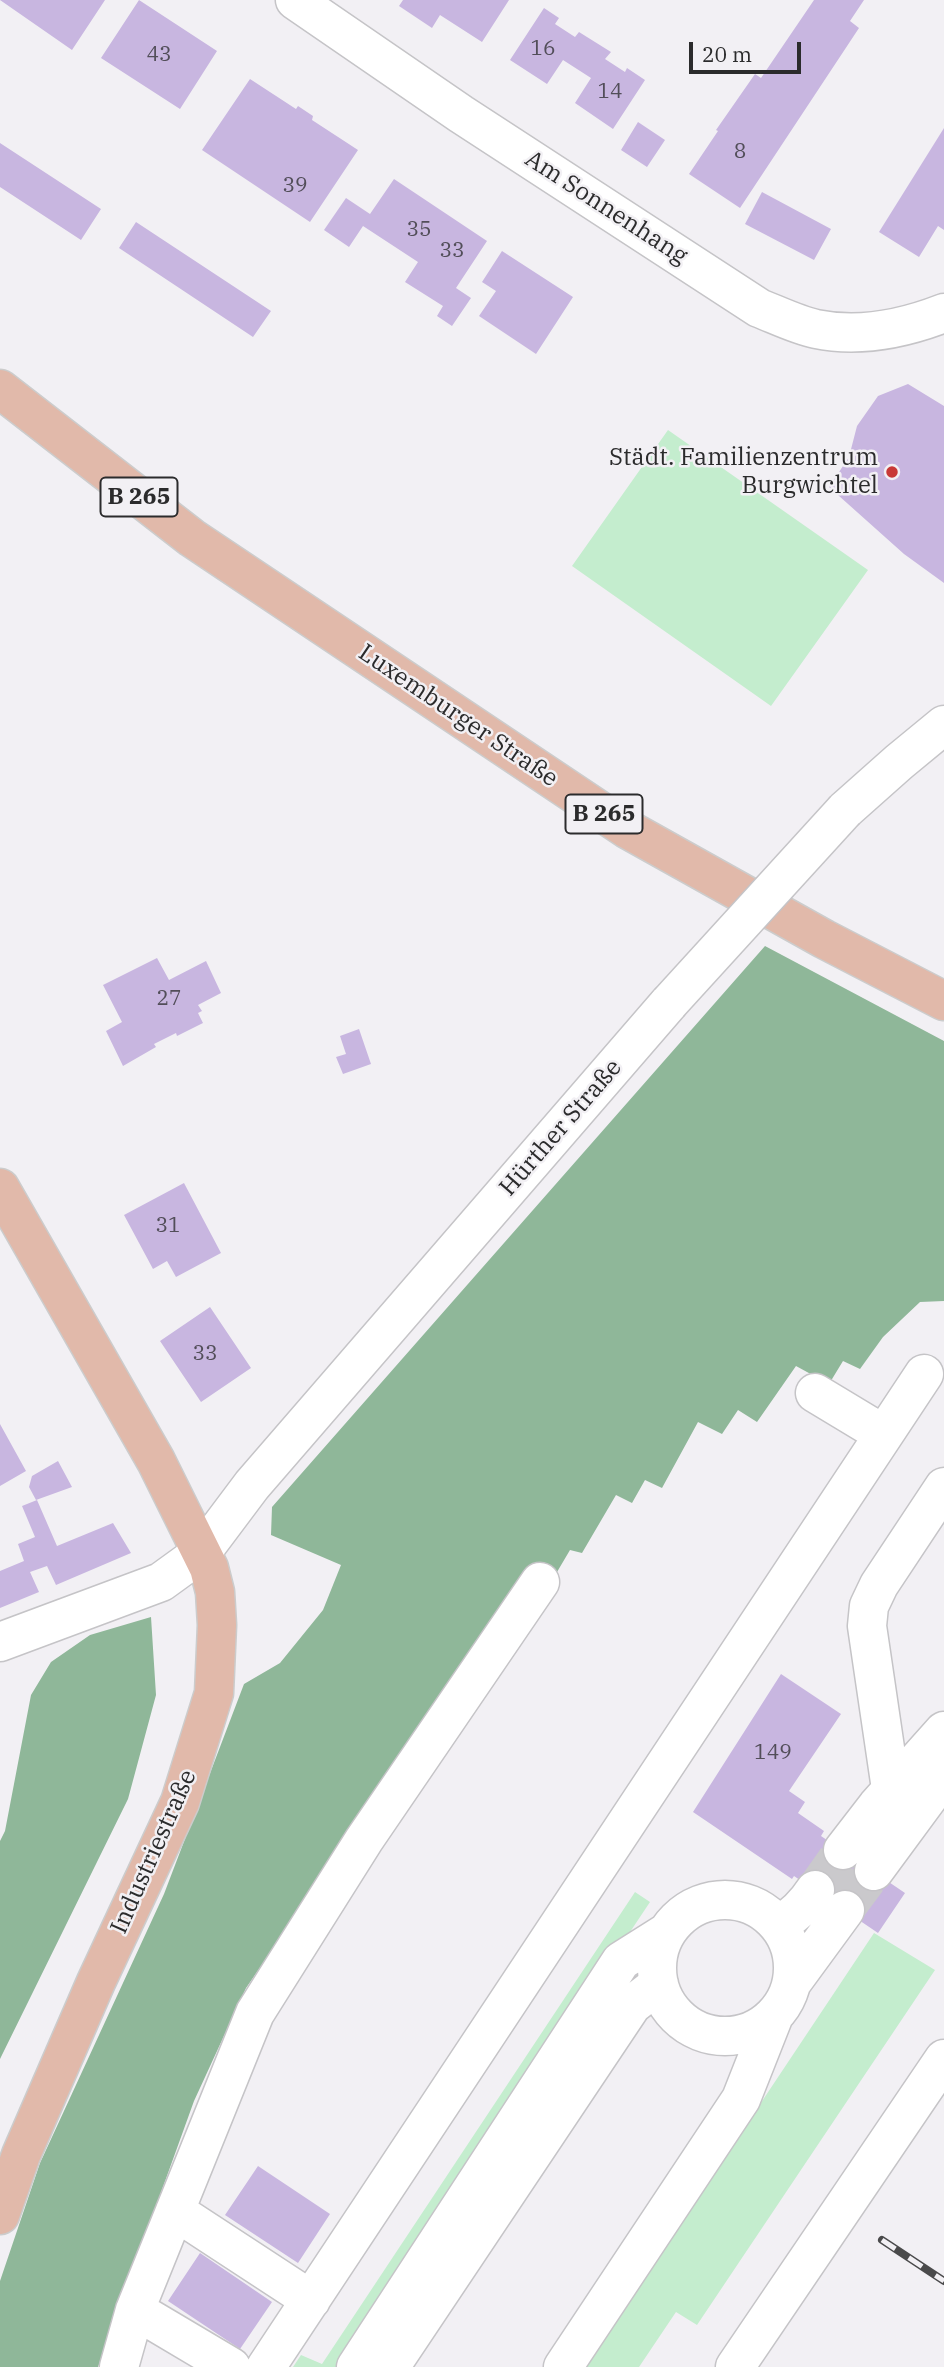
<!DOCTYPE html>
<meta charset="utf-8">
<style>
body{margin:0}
#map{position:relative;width:944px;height:2367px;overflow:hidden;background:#f2f0f4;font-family:"IBM Plex Serif",serif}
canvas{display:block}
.scale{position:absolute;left:689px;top:42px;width:112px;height:32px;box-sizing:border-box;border:4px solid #2b2b2c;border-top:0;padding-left:9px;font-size:21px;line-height:24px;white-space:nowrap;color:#2b2b2c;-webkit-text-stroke:5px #f2f0f4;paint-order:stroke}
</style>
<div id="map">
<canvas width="944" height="2367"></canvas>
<div class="scale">20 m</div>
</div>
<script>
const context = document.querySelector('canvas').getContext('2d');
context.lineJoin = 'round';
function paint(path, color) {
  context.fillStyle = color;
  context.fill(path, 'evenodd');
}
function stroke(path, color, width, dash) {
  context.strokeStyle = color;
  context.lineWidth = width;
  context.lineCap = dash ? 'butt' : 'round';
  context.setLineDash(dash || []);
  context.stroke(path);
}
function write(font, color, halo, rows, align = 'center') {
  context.font = font + ' "IBM Plex Serif",serif';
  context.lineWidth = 5;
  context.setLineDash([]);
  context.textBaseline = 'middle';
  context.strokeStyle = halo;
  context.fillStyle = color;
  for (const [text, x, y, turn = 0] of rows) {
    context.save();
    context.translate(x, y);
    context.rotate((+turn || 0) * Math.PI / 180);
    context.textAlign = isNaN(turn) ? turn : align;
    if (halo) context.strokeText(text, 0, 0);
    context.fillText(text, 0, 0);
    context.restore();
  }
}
paint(new Path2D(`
 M 668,430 L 868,570 L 771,706 L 572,566 Z
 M 635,1892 L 650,1902 L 340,2367 L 293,2367 L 301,2355 L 322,2364 Z
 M 874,1933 L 935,1970 L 697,2325 L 676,2312 L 639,2367 L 585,2367 Z`), '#c4edce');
paint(new Path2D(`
 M 765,946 L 944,1041 L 944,1301 L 920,1302 L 883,1337 L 860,1369 L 843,1361 L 829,1384 L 796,1366 L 757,1422 L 738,1410 L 722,1434 L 698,1422 L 662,1488 L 645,1480 L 632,1503 L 616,1495 L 582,1553 L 570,1550 L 557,1572 L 537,1565 L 246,1988 L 194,2101 L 98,2367 L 0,2367 L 0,2281 L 40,2163 L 164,1894 L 244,1684 L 280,1663 L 323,1610 L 341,1565 L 271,1535 L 272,1507 Z
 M 151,1617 L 156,1695 L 128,1799 L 0,2059 L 0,1841 L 5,1831 L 31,1695 L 51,1662 L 90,1635 Z`), '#8fb799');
paint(new Path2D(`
 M 0,0 L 105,0 L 72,50 Z
 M 139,0 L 217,51 L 180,109 L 101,58 Z
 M 403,0 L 509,0 L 482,42 L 440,15 L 432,28 L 399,6 Z
 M 814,0 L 864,0 L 850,21 L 859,28 L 740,208 L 689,174 L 718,131 L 716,130 L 755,74 L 761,78 Z
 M 544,8 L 559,18 L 555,24 L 575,37 L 579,32 L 611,52 L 605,59 L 625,72 L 627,68 L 645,80 L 613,129 L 575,103 L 591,78 L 563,60 L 547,84 L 510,60 Z
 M 250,79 L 296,109 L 298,106 L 313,116 L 312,120 L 358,150 L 310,222 L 202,150 Z
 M 638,122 L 665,140 L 647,167 L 621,150 Z
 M 944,128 L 944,230 L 938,226 L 919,257 L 879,232 Z
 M 0,143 L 101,209 L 81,240 L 0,187 Z
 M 394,179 L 487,241 L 456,288 L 471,298 L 452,326 L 437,316 L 443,306 L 405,282 L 418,262 L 363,226 L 349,247 L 324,230 L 346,198 L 370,214 Z
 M 762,192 L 831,229 L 814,260 L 745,224 Z
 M 136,222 L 271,311 L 253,337 L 119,248 Z
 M 502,251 L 573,297 L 536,354 L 479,316 L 496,291 L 482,282 Z
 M 908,384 L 944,406 L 944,583 L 904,554 L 829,487 L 849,457 L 857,426 L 878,396 Z
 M 157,958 L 169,980 L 206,961 L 221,993 L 198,1005 L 202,1011 L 198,1013 L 203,1023 L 177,1036 L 176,1033 L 154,1044 L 156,1047 L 123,1066 L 106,1031 L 122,1022 L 103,985 Z
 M 359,1029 L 371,1064 L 343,1074 L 336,1057 L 346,1054 L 340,1036 Z
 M 184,1183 L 221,1253 L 176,1277 L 167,1261 L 153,1269 L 124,1215 Z
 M 210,1307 L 251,1368 L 201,1402 L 160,1341 Z
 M 0,1424 L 26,1471 L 0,1486 Z
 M 58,1461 L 72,1487 L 36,1500 L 29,1487 L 32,1476 Z
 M 37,1500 L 57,1546 L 113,1523 L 131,1553 L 56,1585 L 47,1566 L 30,1572 L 39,1592 L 0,1608 L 0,1571 L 24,1561 L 18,1544 L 35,1537 L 22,1506 Z
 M 781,1674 L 841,1714 L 789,1791 L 805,1802 L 798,1813 L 824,1831 L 821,1836 L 905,1893 L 878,1933 L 794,1876 L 792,1879 L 693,1812 Z
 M 258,2166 L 330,2214 L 298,2263 L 225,2215 Z
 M 200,2253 L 272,2302 L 240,2349 L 168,2301 Z`), '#c8b6e0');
stroke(new Path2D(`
 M 815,1890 L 843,1850
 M 845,1910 L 874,1871`), '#cac9cc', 38, [38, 19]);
const minor = new Path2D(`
 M 295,0 L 461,114 L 759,308 C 777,315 797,325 816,329 C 860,338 903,329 944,313
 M 845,810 L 899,762 L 944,725
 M 815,1393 L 883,1434
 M 0,1642 L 161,1582 L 201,1553 L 252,1485 L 669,1003
 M 891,1789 L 867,1626 L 869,1606 L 879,1585 L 944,1487
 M 843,1850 L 877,1806 L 944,1731
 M 874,1871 L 944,1776
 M657 1968a68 68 0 1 1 136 0a68 68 0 1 1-136 0Z
 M 779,1925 C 794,1916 806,1904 815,1890
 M 793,1981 L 845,1910
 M 175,2211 L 311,2300
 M 135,2310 L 231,2367
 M 119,2367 L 135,2310 L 255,2013 L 364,1840 L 540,1582
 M 266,2367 L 924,1374
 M 356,2367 L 621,1961 L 667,1932
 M 390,2367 L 632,2005 L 659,1984
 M 563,2367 L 741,2099 L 773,2018
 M 735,2367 L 944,2059`);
const major = new Path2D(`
 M 0,389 L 192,538 L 627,829 L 824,939 L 944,1001
 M 0,1188 L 156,1461 L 209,1568 L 215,1592 L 217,1625 L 214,1693 L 180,1802 L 96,1982 L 21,2155 L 0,2215`);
stroke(minor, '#c5c4c7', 41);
stroke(major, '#ccc', 41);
stroke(minor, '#fff', 38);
stroke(major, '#e1b9aa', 38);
const rail = new Path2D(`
 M 882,2240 L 944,2281`);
stroke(rail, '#4a4a4b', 8);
stroke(rail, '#f2f0f4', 5, [16]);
const minorBridge = new Path2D(`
 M 669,1003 L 845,810`);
stroke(minorBridge, '#c5c4c7', 41, []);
stroke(minorBridge, '#fff', 38);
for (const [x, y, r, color] of [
 [892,472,7,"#c83937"]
]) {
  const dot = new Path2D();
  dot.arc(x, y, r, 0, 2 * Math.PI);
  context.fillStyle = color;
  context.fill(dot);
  stroke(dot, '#f2f0f4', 2.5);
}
write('21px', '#524e59', null, [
 ["16",543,49],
 ["43",159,55],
 ["14",610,92],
 ["8",740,152],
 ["39",295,186],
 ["35",419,230],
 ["33",452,251],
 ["27",169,999],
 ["31",168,1226],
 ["33",205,1354],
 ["149",773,1753]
]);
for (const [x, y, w] of [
 [139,497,77],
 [604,814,77]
]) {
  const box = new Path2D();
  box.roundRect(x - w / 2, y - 19.5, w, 39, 5);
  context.fillStyle = '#f2f0f4';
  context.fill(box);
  stroke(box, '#2b2b2c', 2);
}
write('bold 23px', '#2b2b2c', null, [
 ["B 265",139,497],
 ["B 265",604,814]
]);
write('24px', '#2b2b2c', '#f2f0f4', [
 ["Am Sonnenhang",606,208,33],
 ["Luxemburger Straße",458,716,34],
 ["Hürther Straße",561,1128,-49],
 ["Industriestraße",154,1852,-66]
]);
write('24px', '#2b2b2c', '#f2f0f4', [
 ["Städt. Familienzentrum",878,458],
 ["Burgwichtel",878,486]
], 'right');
</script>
